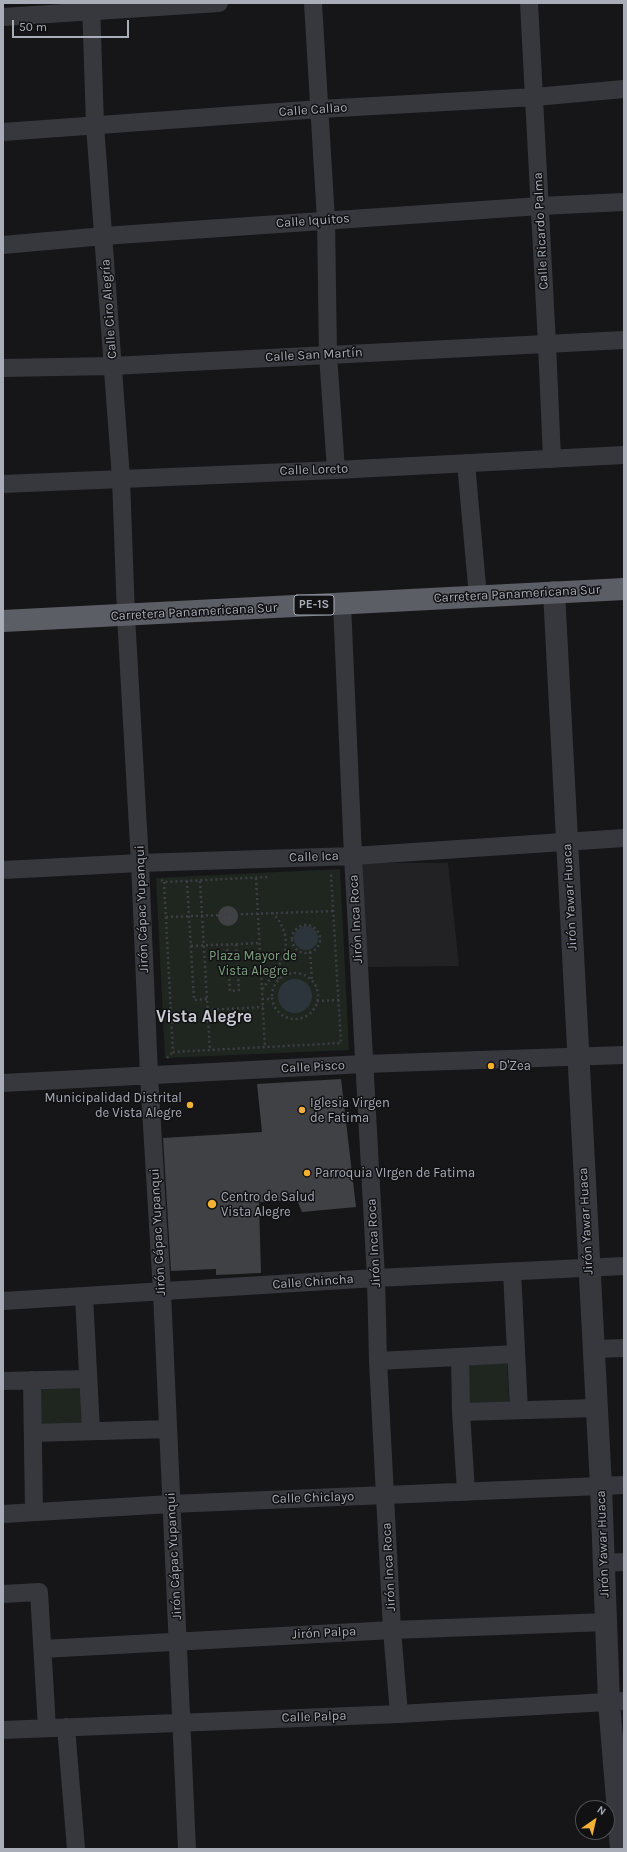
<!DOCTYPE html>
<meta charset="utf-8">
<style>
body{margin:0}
#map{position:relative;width:627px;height:1852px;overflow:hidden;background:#161618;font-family:Karla,sans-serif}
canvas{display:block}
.frame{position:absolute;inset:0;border:4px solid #a8adb8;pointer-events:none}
.north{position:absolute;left:575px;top:1800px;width:40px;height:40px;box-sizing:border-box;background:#111113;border:1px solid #4d4f55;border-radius:50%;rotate:34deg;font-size:11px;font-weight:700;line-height:16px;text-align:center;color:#a8adb8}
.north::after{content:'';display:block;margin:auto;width:14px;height:18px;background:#f2b134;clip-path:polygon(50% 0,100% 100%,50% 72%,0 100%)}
.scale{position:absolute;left:12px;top:20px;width:117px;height:18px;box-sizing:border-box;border:2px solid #a8adb8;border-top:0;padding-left:5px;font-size:12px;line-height:14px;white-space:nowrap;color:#a8adb8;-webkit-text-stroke:3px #111113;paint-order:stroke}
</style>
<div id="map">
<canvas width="627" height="1852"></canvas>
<div class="frame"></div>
<div class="north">N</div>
<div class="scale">50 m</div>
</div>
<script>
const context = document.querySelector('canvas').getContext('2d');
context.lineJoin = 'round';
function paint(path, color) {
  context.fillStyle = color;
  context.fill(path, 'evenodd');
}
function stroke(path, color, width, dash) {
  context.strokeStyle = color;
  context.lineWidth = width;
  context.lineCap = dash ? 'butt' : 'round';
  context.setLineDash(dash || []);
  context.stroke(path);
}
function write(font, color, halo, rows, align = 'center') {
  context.font = font + ' Karla,sans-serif';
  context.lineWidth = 3;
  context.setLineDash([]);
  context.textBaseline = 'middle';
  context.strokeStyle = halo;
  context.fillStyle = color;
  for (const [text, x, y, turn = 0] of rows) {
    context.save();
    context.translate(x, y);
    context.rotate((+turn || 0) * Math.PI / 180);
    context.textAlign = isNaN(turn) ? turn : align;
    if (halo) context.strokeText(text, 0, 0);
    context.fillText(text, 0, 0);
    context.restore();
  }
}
paint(new Path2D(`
 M 362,863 L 448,863 L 459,966 L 367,967 Z`), '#222225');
paint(new Path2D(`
 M 340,869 L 349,1050 L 165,1058 L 156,878 Z
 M 507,1363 L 509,1403 L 468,1405 L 466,1365 Z
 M 83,1383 L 83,1424 L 41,1426 L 39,1385 Z`), '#1e261f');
paint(new Path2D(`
 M294 938a12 12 0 1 1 24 0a12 12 0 1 1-24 0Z
 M278 996a17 17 0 1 1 34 0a17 17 0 1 1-34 0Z`), '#2c353c');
paint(new Path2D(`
 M218 916a10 10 0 1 1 20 0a10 10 0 1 1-20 0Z
 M 341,1079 L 356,1207 L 302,1212 L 297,1200 L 259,1202 L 261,1273 L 216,1275 L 216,1269 L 171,1271 L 163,1138 L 262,1132 L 257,1084 Z`), '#404145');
stroke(new Path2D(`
 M 256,878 L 265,1047
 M 161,880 L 164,882 L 268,877
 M 187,881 L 194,1000 L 207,999
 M 200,881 L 210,1050
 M 164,882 L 173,1052 L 341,1043 L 331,874
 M 166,917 L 334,911
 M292 939a14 14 0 1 1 28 0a14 14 0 1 1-28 0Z
 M 227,944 L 230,991 L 239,990 L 236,944
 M 191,946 L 259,943
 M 310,952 L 312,981
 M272 996a23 23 0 1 1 46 0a23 23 0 1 1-46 0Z
 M 274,974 L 279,979
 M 262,989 C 282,964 298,942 273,913
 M 262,999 L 272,999
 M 317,1001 L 339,1000
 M 207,1010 L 263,1007
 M 167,1058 L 173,1052`), '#3d3f44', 2.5, [2, 3]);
stroke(new Path2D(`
 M 91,3 L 95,125 L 121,478 L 126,616 L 140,863 L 149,1075 L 162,1292 L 187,1849
 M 313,3 L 326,220 L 328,355 L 336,470
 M 529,3 L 547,344 L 552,459
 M 3,17 L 219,3
 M 3,132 L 320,109 L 535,97 L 624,89
 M 3,245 L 104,236 L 540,206 L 624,202
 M 3,368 L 112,366 L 624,340
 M 466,463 L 478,597
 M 3,484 L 336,470 L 624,455
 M 342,604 L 353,856 L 376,1278 L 378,1361 L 392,1630 L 399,1714
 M 3,870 L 140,863 L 353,856 L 624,838
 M 3,1083 L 364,1064 L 624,1055
 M 512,1272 L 519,1410
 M 84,1296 L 91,1430
 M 3,1301 L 376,1278 L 624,1266
 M 593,1349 L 624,1348
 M 460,1358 L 461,1412 L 466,1492
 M 378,1361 L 516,1354
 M 32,1380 L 34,1512
 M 3,1381 L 88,1379
 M 461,1412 L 596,1408
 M 33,1433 L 168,1429
 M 3,1514 L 171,1504 L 624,1485
 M 604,1563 L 624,1562
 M 3,1594 L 39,1592 L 47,1728
 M 43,1649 L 392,1630 L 606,1622
 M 66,1727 L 76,1849
 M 3,1730 L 399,1714 L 624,1701`), '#37383d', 18);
stroke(new Path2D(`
 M 554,592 L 601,1486 L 609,1702 L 621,1849`), '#37383d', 22);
stroke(new Path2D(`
 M 3,621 L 624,589`), '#5b5e65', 22);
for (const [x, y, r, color] of [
 [491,1066,4,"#f2b134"],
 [190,1105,4,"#f2b134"],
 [302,1110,4,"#f2b134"],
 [307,1173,4,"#f2b134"],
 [212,1204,5,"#f2b134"]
]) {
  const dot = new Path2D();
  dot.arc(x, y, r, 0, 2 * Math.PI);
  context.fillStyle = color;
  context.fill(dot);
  stroke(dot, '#111113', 1.5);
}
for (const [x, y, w] of [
 [314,605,40]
]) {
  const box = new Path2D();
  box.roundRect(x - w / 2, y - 10, w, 20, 3);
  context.fillStyle = '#111113';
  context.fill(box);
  stroke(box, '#a8adb8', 1);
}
write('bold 12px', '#a8adb8', null, [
 ["PE-1S",314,605]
]);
write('13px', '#a8adb8', '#111113', [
 ["Calle Callao",313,110,-4],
 ["Calle Iquitos",313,221,-4],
 ["Calle Ricardo Palma",541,231,-93],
 ["Calle Ciro Alegría",109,309,-94],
 ["Calle San Martín",314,355,-3],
 ["Calle Loreto",314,470,-2],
 ["Carretera Panamericana Sur",517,594,-3],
 ["Carretera Panamericana Sur",194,612,-3],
 ["Calle Ica",314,857,-2],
 ["Jirón Yawar Huaca",570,897,-93],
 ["Jirón Cápac Yupanqui",142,909,-92],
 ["Jirón Inca Roca",356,919,-93],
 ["Calle Pisco",313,1067,-3],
 ["Jirón Yawar Huaca",586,1221,-93],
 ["Jirón Cápac Yupanqui",158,1232,-93],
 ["Jirón Inca Roca",374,1243,-93],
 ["Calle Chincha",313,1282,-4],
 ["Calle Chiclayo",313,1498,-2],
 ["Jirón Yawar Huaca",603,1544,-92],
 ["Jirón Cápac Yupanqui",174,1556,-93],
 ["Jirón Inca Roca",389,1567,-93],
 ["Jirón Palpa",324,1633,-3],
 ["Calle Palpa",314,1717,-2]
]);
write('13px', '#7fa381', '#111113', [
 ["Plaza Mayor de",253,956],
 ["Vista Alegre",253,971]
]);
write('13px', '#a8adb8', '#111113', [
 ["D'Zea",499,1066],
 ["Municipalidad Distrital",182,1098,"right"],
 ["de Vista Alegre",182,1113,"right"],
 ["Iglesia Virgen",310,1103],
 ["de Fatima",310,1118],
 ["Parroquia VIrgen de Fatima",315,1173],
 ["Centro de Salud",221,1197],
 ["Vista Alegre",221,1212]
], 'left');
write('bold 17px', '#c9ccd4', '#111113', [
 ["Vista Alegre",204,1017]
]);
</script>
